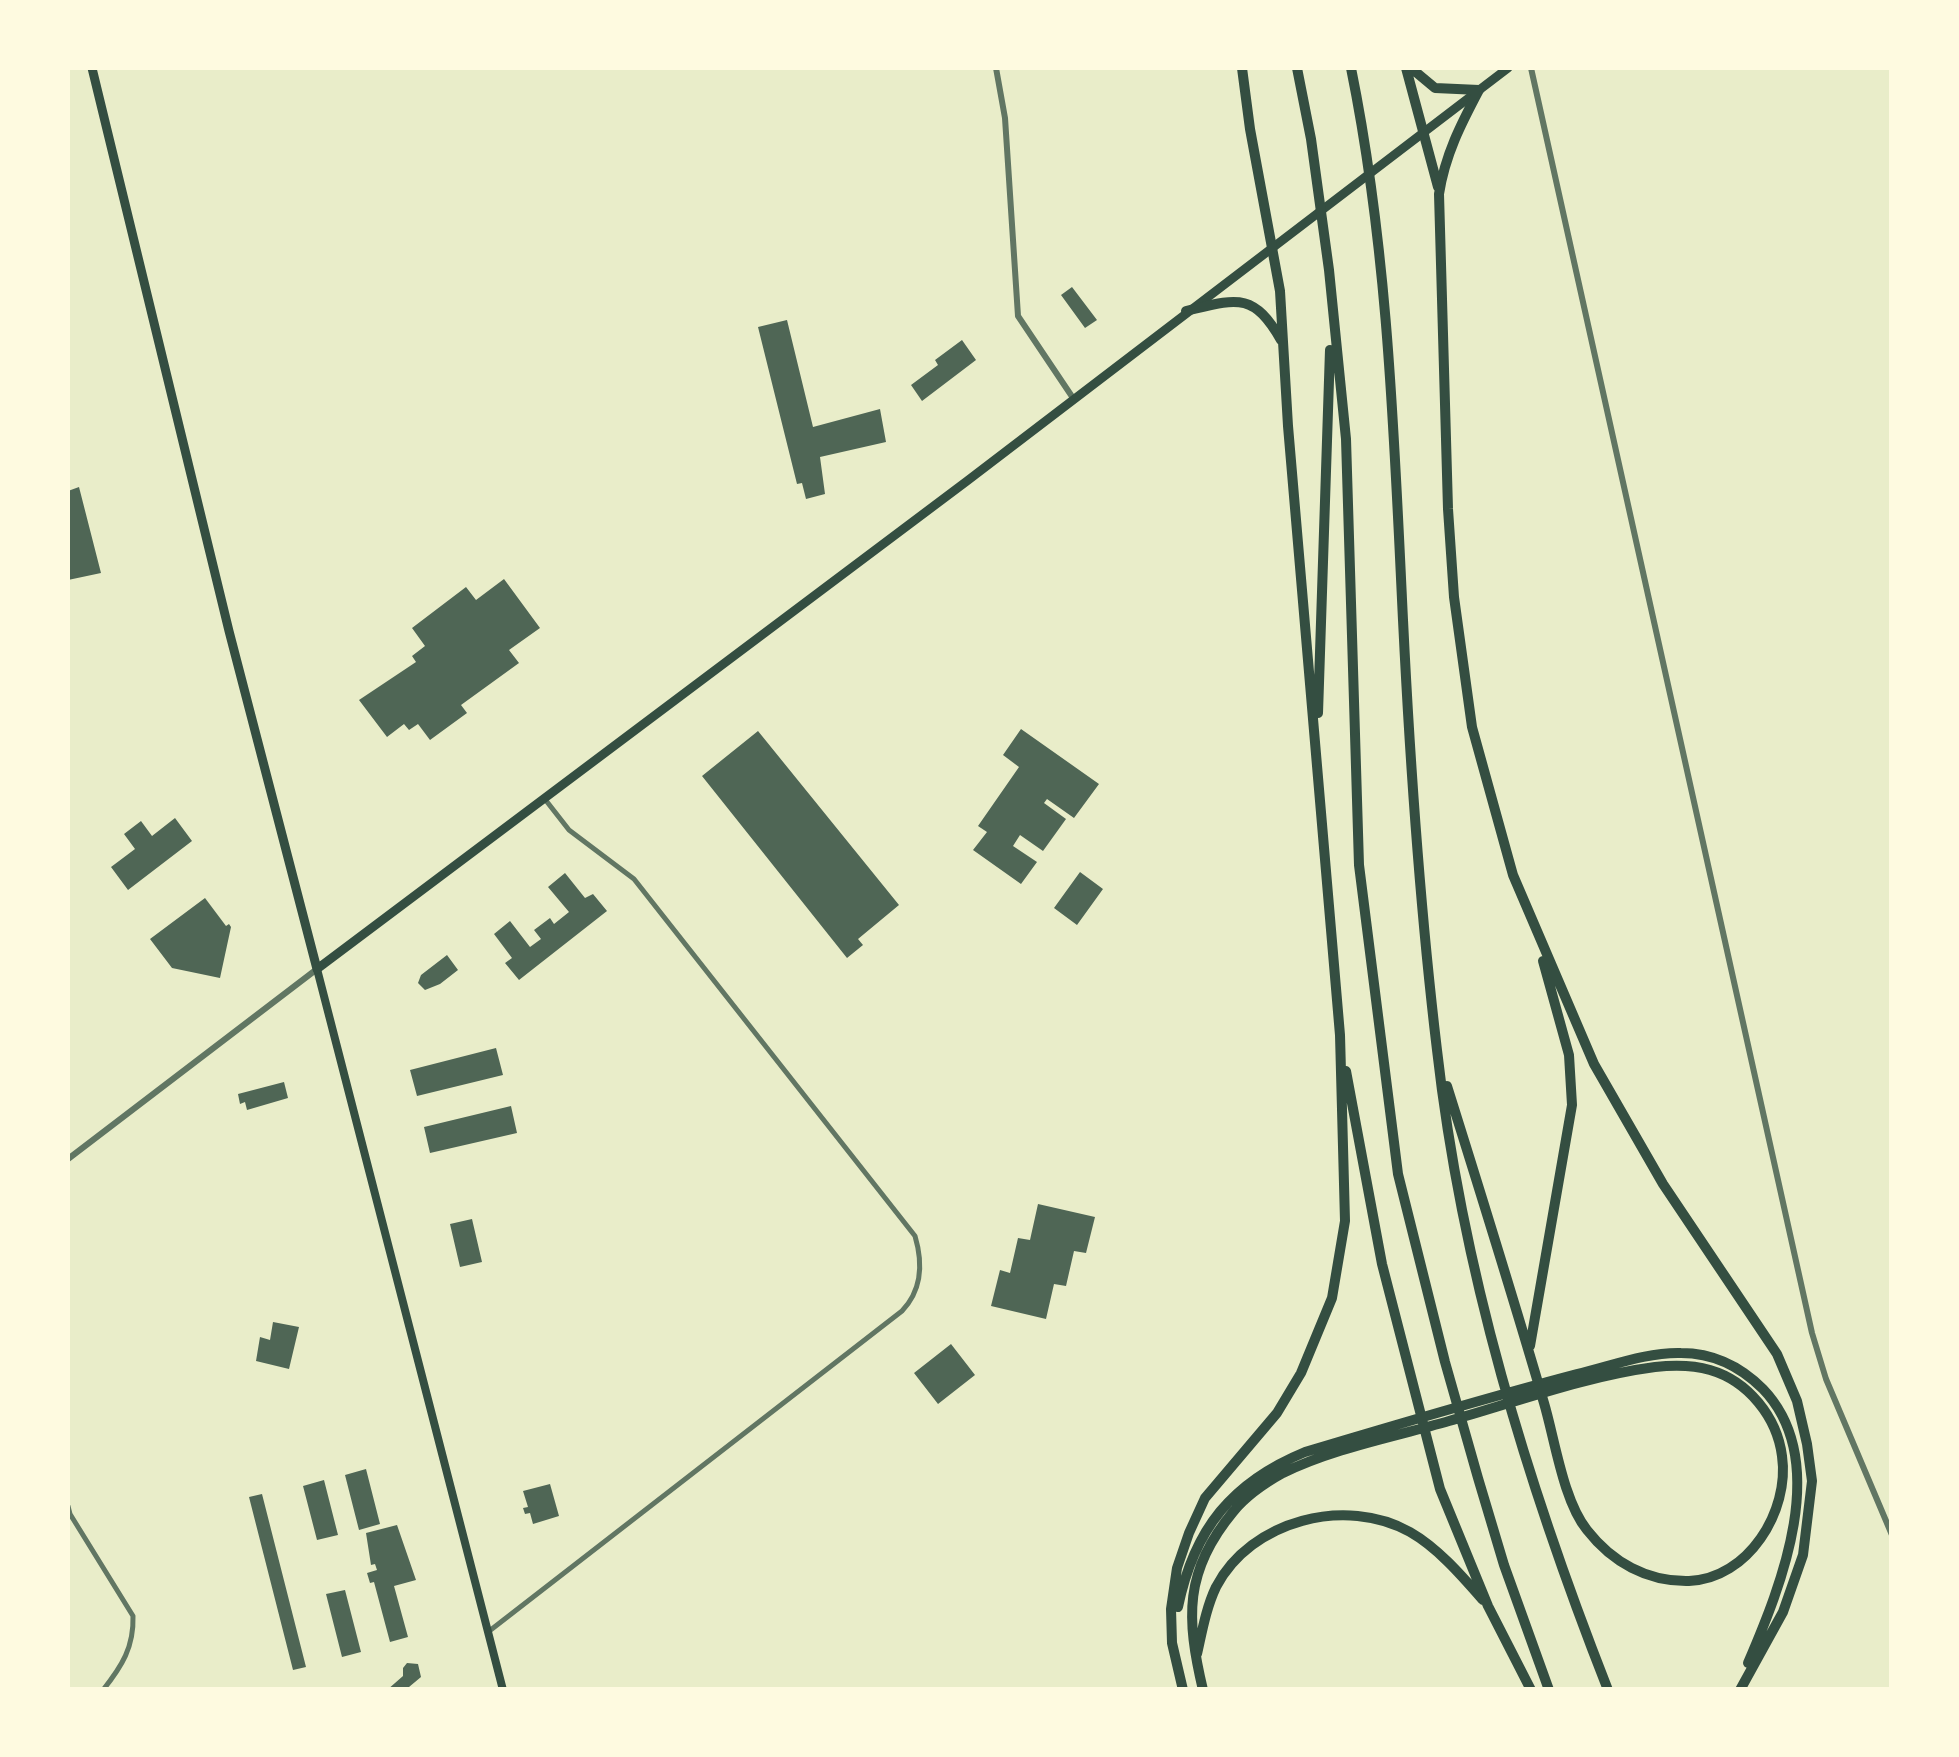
<!DOCTYPE html>
<style>
body{margin:0}
#map{position:relative;width:1959px;height:1757px;overflow:hidden;background:#e9edc9;font-family:Raleway,sans-serif}
canvas{display:block}
.frame{position:absolute;inset:0;border:70px solid #fefae0;pointer-events:none}
</style>
<div id="map">
<canvas width="1959" height="1757"></canvas>
<div class="frame"></div>
</div>
<script>
const context = document.querySelector('canvas').getContext('2d');
context.lineJoin = 'round';
function paint(path, color) {
  context.fillStyle = color;
  context.fill(path, 'evenodd');
}
function stroke(path, color, width, dash) {
  context.strokeStyle = color;
  context.lineWidth = width;
  context.lineCap = dash ? 'butt' : 'round';
  context.setLineDash(dash || []);
  context.stroke(path);
}
paint(new Path2D(`
 M 1072,287 L 1097,320 L 1085,328 L 1061,295 Z
 M 787,320 L 813,427 L 880,409 L 886,442 L 820,457 L 825,494 L 806,499 L 802,483 L 797,484 L 758,327 Z
 M 962,340 L 976,360 L 922,401 L 911,385 L 938,365 L 935,360 Z
 M 79,487 L 101,573 L 68,580 L 68,491 Z
 M 504,579 L 540,628 L 509,650 L 519,663 L 461,705 L 467,713 L 430,740 L 418,724 L 409,730 L 404,724 L 387,737 L 359,700 L 416,662 L 412,656 L 425,646 L 412,628 L 466,587 L 476,600 Z
 M 1021,729 L 1099,784 L 1074,818 L 1047,799 L 1044,803 L 1066,819 L 1043,851 L 1020,835 L 1013,846 L 1037,862 L 1021,884 L 973,850 L 987,832 L 978,826 L 1019,767 L 1003,755 Z
 M 758,731 L 899,905 L 858,939 L 863,945 L 847,958 L 702,776 Z
 M 175,818 L 192,841 L 128,890 L 111,867 L 135,849 L 124,834 L 141,821 L 152,836 Z
 M 1080,872 L 1103,889 L 1077,925 L 1054,908 Z
 M 565,873 L 585,898 L 593,894 L 607,911 L 519,980 L 505,963 L 512,958 L 494,934 L 510,921 L 530,947 L 541,939 L 534,930 L 550,918 L 554,924 L 569,912 L 548,887 Z
 M 205,898 L 226,926 L 229,924 L 231,927 L 220,978 L 172,968 L 150,939 Z
 M 447,955 L 458,970 L 440,984 L 425,990 L 418,983 L 421,975 Z
 M 496,1048 L 503,1075 L 417,1096 L 410,1070 Z
 M 284,1082 L 288,1098 L 247,1110 L 245,1102 L 240,1104 L 238,1094 Z
 M 511,1106 L 517,1133 L 430,1153 L 424,1127 Z
 M 1038,1204 L 1095,1217 L 1086,1253 L 1074,1251 L 1066,1286 L 1054,1284 L 1046,1319 L 991,1306 L 1000,1270 L 1010,1273 L 1018,1238 L 1030,1240 Z
 M 472,1219 L 482,1262 L 460,1267 L 450,1224 Z
 M 273,1322 L 299,1327 L 289,1369 L 256,1361 L 260,1337 L 270,1340 Z
 M 951,1344 L 975,1375 L 938,1404 L 914,1373 Z
 M 366,1469 L 380,1524 L 359,1530 L 345,1475 Z
 M 324,1480 L 338,1535 L 317,1540 L 303,1486 Z
 M 550,1484 L 559,1516 L 533,1524 L 530,1513 L 525,1514 L 523,1508 L 528,1507 L 523,1491 Z
 M 262,1494 L 306,1667 L 293,1670 L 249,1497 Z
 M 397,1525 L 416,1580 L 394,1586 L 408,1637 L 390,1642 L 374,1582 L 370,1583 L 367,1573 L 377,1570 L 375,1564 L 371,1565 L 366,1533 Z
 M 345,1590 L 361,1652 L 342,1657 L 326,1594 Z
 M 407,1663 L 418,1664 L 421,1677 L 409,1687 L 411,1690 L 387,1690 L 403,1676 L 403,1668 Z`), '#4f6655');
stroke(new Path2D(`
 M 68,1506 L 70,1514 L 133,1616 C 134,1647 122,1666 103,1690
 M 488,1632 L 902,1311 C 922,1290 923,1263 915,1236 L 634,879 L 569,830 L 544,798`), '#617663', 5);
stroke(new Path2D(`
 M 996,68 L 1005,118 L 1018,316 L 1073,398
 M 1531,68 L 1812,1333 L 1826,1379 L 1892,1535
 M 68,1159 L 317,969`), '#617663', 6);
stroke(new Path2D(`
 M 317,969 L 503,1690`), '#344e41', 8);
stroke(new Path2D(`
 M 92,68 L 229,631 L 317,969 L 967,481 L 1508,68`), '#344e41', 9);
stroke(new Path2D(`
 M 1297,68 L 1311,139 L 1329,270 L 1346,439 L 1359,865 L 1398,1174 L 1445,1362 L 1478,1478 L 1504,1565 L 1549,1690
 M 1351,68 C 1388,250 1394,435 1403,620 C 1410,763 1420,908 1437,1050 C 1462,1271 1527,1484 1608,1690
 M 1406,68 L 1438,187
 M 1411,68 L 1435,88 L 1479,90 C 1461,124 1445,155 1439,194 L 1448,509 L 1454,597 L 1472,727 L 1513,875 L 1594,1064 L 1663,1184 L 1777,1354 L 1797,1401 L 1807,1444 L 1812,1481 L 1803,1555 L 1783,1612 L 1740,1690
 M 1186,311 C 1236,299 1253,291 1281,340
 M 1318,713 L 1330,350
 M 1346,1071 L 1382,1264 L 1440,1489 L 1488,1606 L 1531,1690
 M 1530,1346 L 1572,1105 L 1569,1055 L 1543,961
 M 1178,1607 C 1194,1529 1232,1482 1305,1452 C 1395,1425 1486,1398 1577,1374 C 1611,1366 1647,1352 1681,1353 C 1713,1353 1741,1367 1763,1389 C 1832,1461 1781,1586 1748,1663
 M 1197,1654 C 1202,1632 1206,1608 1216,1587 C 1251,1520 1346,1496 1410,1532 C 1438,1548 1462,1576 1483,1600
 M 1183,1690 L 1172,1643 L 1171,1609 L 1177,1568 L 1189,1533 L 1205,1498 L 1277,1413 L 1301,1373 L 1332,1298 L 1345,1221 L 1340,1035 L 1288,426 L 1280,291 L 1250,129 L 1242,68
 M 1203,1690 C 1186,1618 1184,1571 1233,1512 C 1246,1496 1265,1483 1283,1473 C 1334,1448 1394,1437 1449,1421 C 1516,1402 1586,1376 1655,1367 C 1673,1365 1693,1365 1710,1370 C 1748,1381 1777,1417 1782,1456 C 1790,1511 1748,1579 1689,1581 C 1647,1582 1612,1562 1587,1530 C 1563,1500 1555,1440 1544,1403 C 1513,1297 1480,1191 1447,1086`), '#344e41', 10);
</script>
